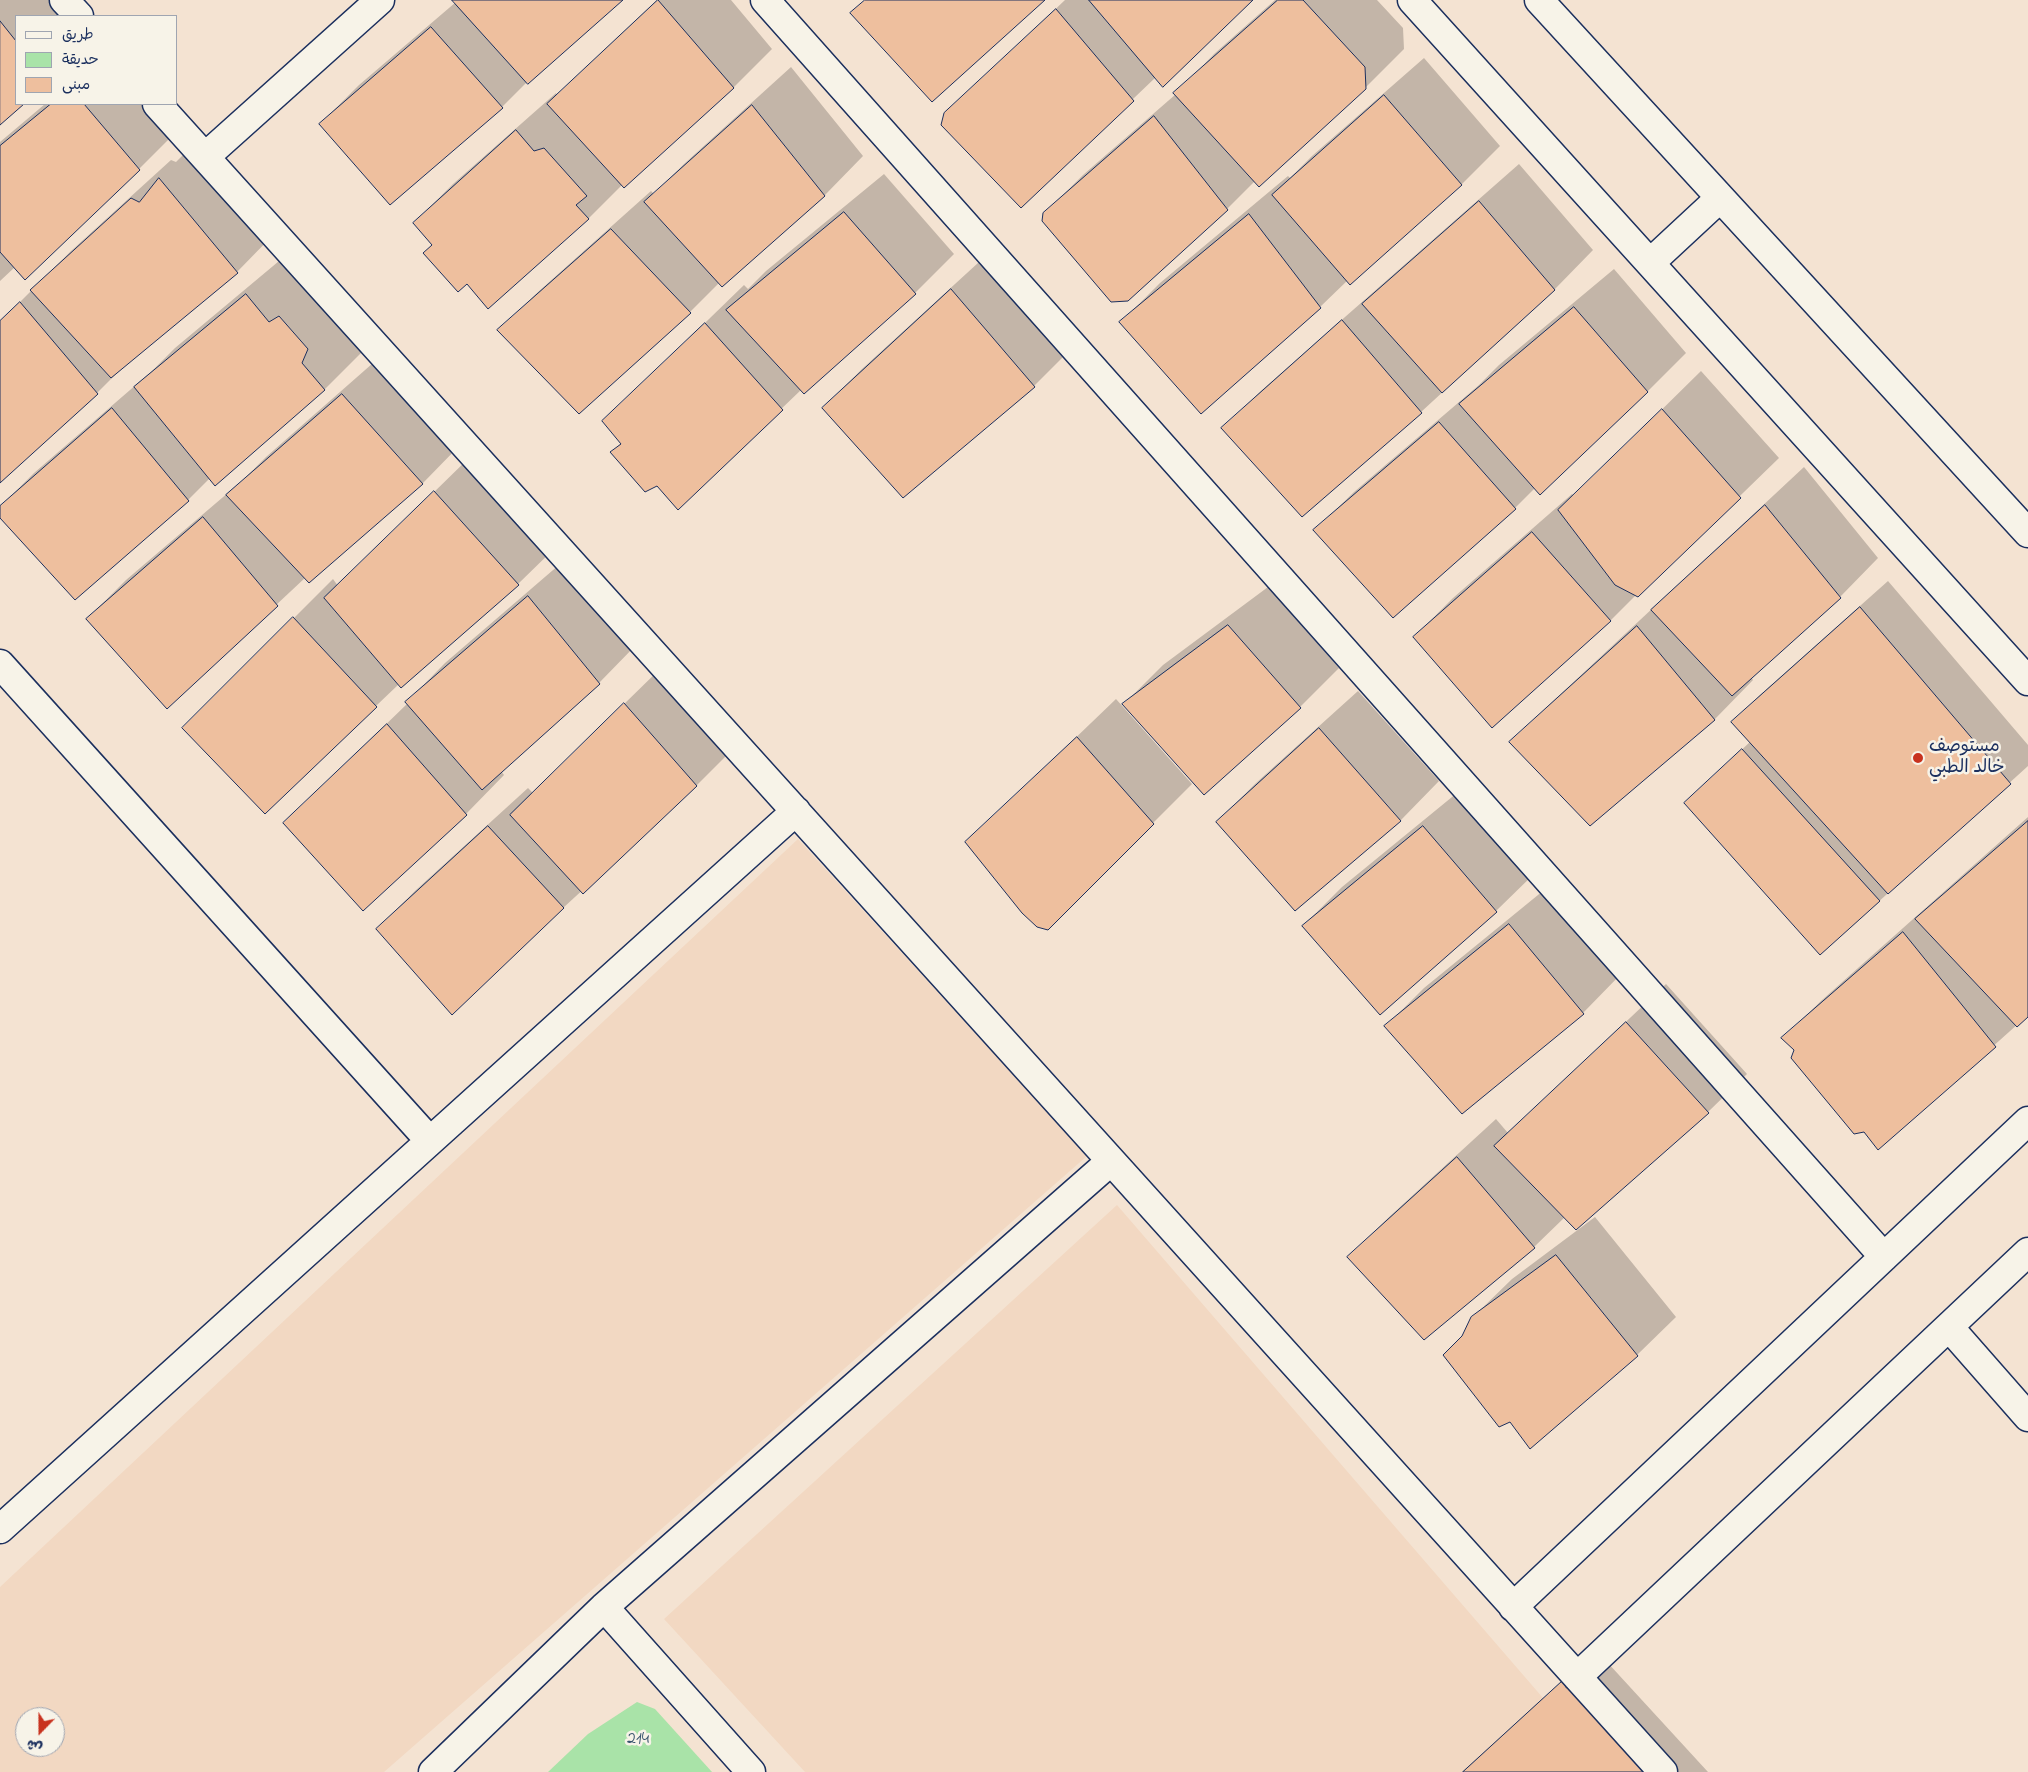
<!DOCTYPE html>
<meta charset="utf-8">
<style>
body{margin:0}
#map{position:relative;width:2028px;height:1772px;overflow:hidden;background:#f4e3d2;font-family:"Indie Flower","Playpen Sans Arabic",sans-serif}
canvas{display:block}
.legend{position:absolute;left:15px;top:15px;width:162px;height:90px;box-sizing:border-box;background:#f7f3e8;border:1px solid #9fa5b1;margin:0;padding:6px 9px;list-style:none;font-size:15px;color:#1b2f5e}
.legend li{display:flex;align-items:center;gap:10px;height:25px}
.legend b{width:25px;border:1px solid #9fa5b1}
.north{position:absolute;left:15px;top:1707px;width:50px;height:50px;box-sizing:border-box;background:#f7f3e8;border:1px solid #9fa5b1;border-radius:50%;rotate:202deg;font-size:14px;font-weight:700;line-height:20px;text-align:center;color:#1b2f5e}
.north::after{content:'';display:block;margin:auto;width:18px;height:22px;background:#c8321e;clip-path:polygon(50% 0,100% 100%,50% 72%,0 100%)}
</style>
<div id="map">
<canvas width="2028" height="1772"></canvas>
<ul class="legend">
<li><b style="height:6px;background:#f7f3e8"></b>طريق</li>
<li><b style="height:14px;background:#a9e3a8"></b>حديقة</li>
<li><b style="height:14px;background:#eebf9e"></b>مبنى</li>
</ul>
<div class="north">ش</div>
</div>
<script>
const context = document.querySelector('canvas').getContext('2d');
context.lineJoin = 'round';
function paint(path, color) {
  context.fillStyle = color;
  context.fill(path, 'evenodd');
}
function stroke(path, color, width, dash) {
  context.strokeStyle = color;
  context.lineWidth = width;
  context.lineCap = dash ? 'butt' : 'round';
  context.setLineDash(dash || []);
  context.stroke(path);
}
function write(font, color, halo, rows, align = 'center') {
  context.font = font + ' "Indie Flower","Playpen Sans Arabic",sans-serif';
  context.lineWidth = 5;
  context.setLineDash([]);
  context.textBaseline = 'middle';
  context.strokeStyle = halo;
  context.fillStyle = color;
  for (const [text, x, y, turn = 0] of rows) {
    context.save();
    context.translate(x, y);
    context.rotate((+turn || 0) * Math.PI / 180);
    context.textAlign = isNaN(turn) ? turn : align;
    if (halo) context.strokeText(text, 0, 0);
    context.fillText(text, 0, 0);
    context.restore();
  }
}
paint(new Path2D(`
 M 798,839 L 1087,1156 L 384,1772 L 0,1772 L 0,1587 ZM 25,1717 L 55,1717 L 55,1747 L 25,1747 Z
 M 1117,1205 L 1607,1772 L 805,1772 L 664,1619 Z`), '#f2d8c2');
paint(new Path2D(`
 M 637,1702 L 655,1709 L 712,1772 L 548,1772 L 588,1734 Z`), '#a9e3a8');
paint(new Path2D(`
 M 0,0 L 53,0 L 67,16 L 16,16 L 16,104 L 22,104 L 0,123 Z
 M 453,0 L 621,0 L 527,82 L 502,107 L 390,203 L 320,124 L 359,85 L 456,2 Z
 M 657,0 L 731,0 L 772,49 L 733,88 L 622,185 L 588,219 L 434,244 L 414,223 L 453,184 L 556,93 L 557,95 Z
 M 1065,0 L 1251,0 L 1156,77 L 1021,206 L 945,114 Z
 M 1275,0 L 1377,0 L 1403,28 L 1404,49 L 1365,88 L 1255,181 L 1227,209 L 1127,300 L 1044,214 L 1083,175 L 1176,94 L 1214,54 Z
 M 1424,58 L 1500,146 L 1462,184 L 1348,280 L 1320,307 L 1202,412 L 1121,322 L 1160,283 L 1288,176 L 1290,178 L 1312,156 Z
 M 791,67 L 863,156 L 825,195 L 722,285 L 719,283 L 690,312 L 579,412 L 499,330 L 538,292 L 651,191 L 654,194 L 684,164 Z
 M 45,104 L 155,104 L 178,130 L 139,169 L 15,267 L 0,281 L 0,142 Z
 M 198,140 L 275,233 L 237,272 L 128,362 L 97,393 L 0,481 L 0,322 L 71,251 L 171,160 L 176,162 Z
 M 1519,164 L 1593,250 L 1555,289 L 1421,412 L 1223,428 L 1262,390 Z
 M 884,174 L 954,254 L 915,293 L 802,389 L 678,508 L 658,485 L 612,452 L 622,442 L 604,421 L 744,285 L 748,289 L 766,271 Z
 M 990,252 L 1073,347 L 1034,386 L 903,497 L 823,408 L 862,369 Z
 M 285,256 L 363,351 L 325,389 L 215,484 L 210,478 L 188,500 L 75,598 L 0,516 L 0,507 L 34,473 L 152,371 L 175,348 Z
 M 1614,269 L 1686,353 L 1647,392 L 1535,488 L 1515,508 L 1315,530 L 1354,492 L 1479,385 L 1499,365 Z
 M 381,356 L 461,444 L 423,483 L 309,581 L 306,577 L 167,707 L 87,619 L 126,580 L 243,480 L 266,457 Z
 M 1701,371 L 1779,458 L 1638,595 L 1636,595 L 1610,621 L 1414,637 L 1453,598 L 1572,494 L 1574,496 Z
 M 474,453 L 557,546 L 518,584 L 399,684 L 265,812 L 184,728 L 333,579 L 338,586 Z
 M 1804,467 L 1878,558 L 1840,597 L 1751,677 L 1753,680 L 1715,719 L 1590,825 L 1511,742 L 1550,704 Z
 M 567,558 L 637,644 L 599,683 L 501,771 L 504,775 L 466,814 L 284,823 L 408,703 L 407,702 L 445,663 Z
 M 1888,581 L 2028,745 L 2028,766 L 1821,954 L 1685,803 L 1751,741 L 1733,722 L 1760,695 Z
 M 1268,587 L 1339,668 L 1300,707 L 1124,704 L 1163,665 Z
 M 664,665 L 735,747 L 696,786 L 563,908 L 377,929 L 416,890 L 528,788 L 533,793 Z
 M 1358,691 L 1439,781 L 1401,820 L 1295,910 L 1217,822 L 1256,783 Z
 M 1116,699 L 1192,784 L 1048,928 L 967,842 Z
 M 1463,788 L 1535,873 L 1496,911 L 1303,926 L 1342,887 Z
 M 2028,817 L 2028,1015 L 1878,1149 L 1796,1049 L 1783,1038 L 1822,1000 Z
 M 1549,886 L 1621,974 L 1583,1013 L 1386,1026 L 1424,988 Z
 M 1666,984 L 1747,1074 L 1708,1112 L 1565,1217 L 1534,1247 L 1424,1339 L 1349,1257 L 1388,1218 L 1496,1119 L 1508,1133 Z
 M 1595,1217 L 1676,1317 L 1637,1355 L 1463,1337 L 1472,1318 L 1512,1279 Z
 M 1596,1650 L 1708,1772 L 1462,1772 Z`), '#0003');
const building = new Path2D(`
 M 452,0 L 623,0 L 528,84 Z
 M 658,0 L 734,88 L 624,188 L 547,104 Z
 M 865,0 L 1045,0 L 932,102 L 850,13 Z
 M 1089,0 L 1253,0 L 1163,87 Z
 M 1278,0 L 1303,0 L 1365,67 L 1366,89 L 1259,187 L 1173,93 Z
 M 1056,9 L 1134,101 L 1021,208 L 941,125 L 944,113 Z
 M 0,21 L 16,41 L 16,104 L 24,104 L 0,125 Z
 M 431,27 L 503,108 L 390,205 L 319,124 Z
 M 1384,95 L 1462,185 L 1350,285 L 1272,195 Z
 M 51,104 L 84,104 L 140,170 L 25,280 L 0,252 L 0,146 Z
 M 752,105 L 825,196 L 722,287 L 644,202 Z
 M 1154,116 L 1228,210 L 1128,301 L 1111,302 L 1042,221 L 1043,213 Z
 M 516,130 L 534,151 L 544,148 L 587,196 L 576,205 L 589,219 L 488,309 L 467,284 L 458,292 L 423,253 L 432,245 L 413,223 Z
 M 159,178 L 238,273 L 111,378 L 30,290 L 131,198 L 139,202 Z
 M 1479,201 L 1555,290 L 1442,393 L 1362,304 Z
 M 844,212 L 916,294 L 804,394 L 726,310 Z
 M 1249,214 L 1321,308 L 1201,414 L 1119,322 Z
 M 611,229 L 691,313 L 579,414 L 497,330 Z
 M 951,289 L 1035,387 L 903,498 L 822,408 Z
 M 246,294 L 269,322 L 279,316 L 308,349 L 302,363 L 325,390 L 215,486 L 134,387 Z
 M 20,302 L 98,394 L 0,483 L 0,321 Z
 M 1574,307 L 1648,392 L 1540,495 L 1459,404 Z
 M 1342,320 L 1422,413 L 1302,517 L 1221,428 Z
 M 705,323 L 783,410 L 678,510 L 657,486 L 645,492 L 610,452 L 621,444 L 602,421 Z
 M 342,394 L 423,484 L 309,583 L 226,495 Z
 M 112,408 L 189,501 L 75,600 L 0,518 L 0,506 Z
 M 1662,409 L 1741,498 L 1638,597 L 1615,585 L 1558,510 Z
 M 1439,422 L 1516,509 L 1393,618 L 1313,530 Z
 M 434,491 L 519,585 L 401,688 L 324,598 Z
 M 1765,505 L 1841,598 L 1732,696 L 1651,610 Z
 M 203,517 L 278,606 L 167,709 L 86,619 Z
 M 1532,532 L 1611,621 L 1492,728 L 1413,637 Z
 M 528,596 L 600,684 L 482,790 L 405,702 Z
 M 1860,607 L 2011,784 L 1888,894 L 1731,722 Z
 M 293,617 L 377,707 L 265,814 L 182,728 Z
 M 1228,625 L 1301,708 L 1204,795 L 1122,704 Z
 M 1637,626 L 1715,720 L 1590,826 L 1509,742 Z
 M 624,703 L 697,786 L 583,894 L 510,815 Z
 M 387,724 L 467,815 L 363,911 L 283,823 Z
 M 1319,728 L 1401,821 L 1295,911 L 1216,822 Z
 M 1077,737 L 1154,824 L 1048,930 L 1037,927 L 1022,913 L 965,842 Z
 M 1742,749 L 1880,901 L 1820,955 L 1684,803 Z
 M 2028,821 L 2028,1017 L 2017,1027 L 1915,919 Z
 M 488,826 L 564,908 L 452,1015 L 376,929 Z
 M 1423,826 L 1497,912 L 1380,1015 L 1302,926 Z
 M 1509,924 L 1584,1014 L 1462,1114 L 1384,1026 Z
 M 1903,932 L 1996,1047 L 1878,1150 L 1864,1132 L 1854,1134 L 1791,1058 L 1794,1050 L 1781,1038 Z
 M 1626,1022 L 1709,1113 L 1576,1230 L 1494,1146 Z
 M 1457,1157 L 1535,1248 L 1424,1340 L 1347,1257 Z
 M 1556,1255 L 1638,1356 L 1530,1449 L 1510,1422 L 1499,1427 L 1443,1355 L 1462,1336 L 1471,1317 Z
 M 1568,1676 L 1656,1772 L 1463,1772 Z`);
paint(building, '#eebf9e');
stroke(building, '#1b2f5e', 1);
const street = new Path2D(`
 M 64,0 L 79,16
 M 765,0 L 1884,1257
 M 1412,0 L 2028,681
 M 1539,0 L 2028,533
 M 157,104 L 1663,1772
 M 205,157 L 380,0
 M 1650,263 L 1720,198
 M 0,664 L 430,1141
 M 1949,1327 L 2028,1417
 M 0,1529 L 796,811
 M 604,1607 L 751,1772
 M 1513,1607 L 2028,1121
 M 1577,1677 L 2028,1252
 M 433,1772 L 604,1607 L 1111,1161`);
stroke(street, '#1b2f5e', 31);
stroke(street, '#f7f3e8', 28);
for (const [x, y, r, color] of [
 [1918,758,6,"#c8321e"]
]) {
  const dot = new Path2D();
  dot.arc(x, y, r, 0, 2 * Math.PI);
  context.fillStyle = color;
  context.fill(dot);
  stroke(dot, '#f7f3e8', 2);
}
write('18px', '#1b2f5e', '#f7f3e8', [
 ["مستوصف",1929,748],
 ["خالد الطبي",1929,769]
], 'left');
write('18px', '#37536d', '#f7f3e8', [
 ["214",638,1740]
]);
</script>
